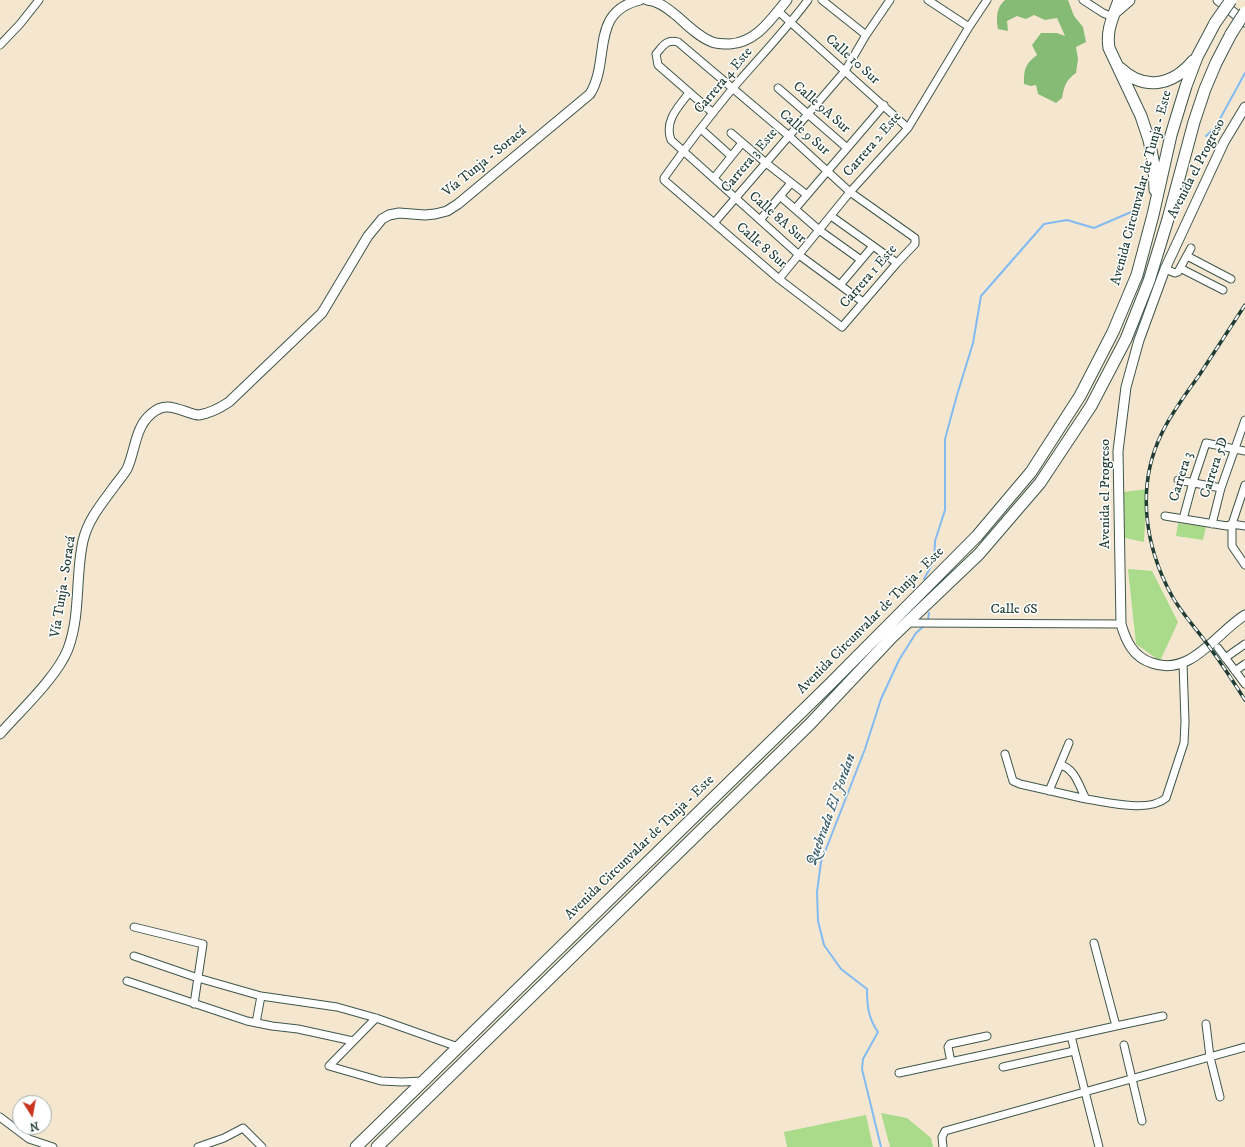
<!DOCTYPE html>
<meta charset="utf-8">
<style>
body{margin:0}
#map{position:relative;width:1245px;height:1147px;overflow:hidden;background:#f5e7cf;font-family:"IM FELL DW Pica",serif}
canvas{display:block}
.north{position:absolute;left:12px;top:1095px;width:40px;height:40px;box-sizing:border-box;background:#fff;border:1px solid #a5b1ae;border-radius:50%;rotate:169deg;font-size:11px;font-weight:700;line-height:16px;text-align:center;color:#1f3d34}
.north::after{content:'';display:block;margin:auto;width:14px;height:18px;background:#c8321e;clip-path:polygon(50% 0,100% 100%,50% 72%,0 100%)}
</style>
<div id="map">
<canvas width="1245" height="1147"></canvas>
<div class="north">N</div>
</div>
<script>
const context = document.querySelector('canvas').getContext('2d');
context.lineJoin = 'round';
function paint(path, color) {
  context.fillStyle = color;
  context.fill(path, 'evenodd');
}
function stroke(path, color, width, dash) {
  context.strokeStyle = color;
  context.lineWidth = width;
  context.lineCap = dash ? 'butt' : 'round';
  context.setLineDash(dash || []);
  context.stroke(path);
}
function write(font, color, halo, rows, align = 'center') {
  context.font = font + ' "IM FELL DW Pica",serif';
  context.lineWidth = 3;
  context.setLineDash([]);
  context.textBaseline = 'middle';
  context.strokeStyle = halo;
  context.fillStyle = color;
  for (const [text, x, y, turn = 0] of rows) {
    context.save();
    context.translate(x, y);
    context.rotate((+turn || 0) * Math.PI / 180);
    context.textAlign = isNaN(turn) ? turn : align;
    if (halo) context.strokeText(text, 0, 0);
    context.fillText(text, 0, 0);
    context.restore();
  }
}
paint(new Path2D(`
 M 1147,489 L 1144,542 L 1125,538 L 1124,492 Z
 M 1178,523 L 1206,527 L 1203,540 L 1176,536 Z
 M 1128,569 L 1152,571 L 1178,622 L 1160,661 L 1136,644 Z
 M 881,1113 L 907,1118 L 931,1138 L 933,1147 L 890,1147 Z
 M 866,1115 L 873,1147 L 787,1147 L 784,1132 Z`), '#a9db8a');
paint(new Path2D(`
 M 1005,0 L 1068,0 L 1074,16 L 1083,27 L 1086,42 L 1076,47 L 1078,59 L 1076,73 C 1066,80 1064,86 1062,98 L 1056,103 L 1038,94 L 1036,85 L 1031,86 L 1024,84 C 1024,69 1025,64 1037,55 L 1032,45 L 1041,33 L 1057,33 L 1065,36 L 1057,18 L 1045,20 L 1034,15 L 1026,19 L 1017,16 L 1007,21 L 1008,31 L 998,29 C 996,18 996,8 1005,0 Z`), '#86bb76');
stroke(new Path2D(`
 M 1206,136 L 1215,128 L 1245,73
 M 924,579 L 934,561 L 935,541 L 945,510 L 945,439 L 957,395 L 973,343 L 981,296 L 1044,224 L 1067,220 L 1094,228 L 1131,212
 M 928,620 L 929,613
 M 881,1147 L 862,1069 L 863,1059 L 878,1032 C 868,1018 867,1005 867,989 L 841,969 L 824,945 L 818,921 L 817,892 L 821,862 L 865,749 L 881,699 L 899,660 L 916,633 L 923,627`), '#82baf2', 2);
const minor = new Path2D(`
 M 822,0 L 866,35
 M 928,0 L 969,27
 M 1083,0 L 1103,13 L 1113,17
 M 778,11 L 908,128
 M 0,45 L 20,24 L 39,0
 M 778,88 L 847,148
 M 689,93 C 678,107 664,121 671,140 L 799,255 L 863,302
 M 713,113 L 658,65 L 656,54 C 663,46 666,39 678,42 L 789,136 L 850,192 L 915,238 L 915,244 L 897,263 L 842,327 L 779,279 L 664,180 L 664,178 C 686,147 709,117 733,88 C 758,59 785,31 808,0
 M 701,129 L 731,156
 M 731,133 L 766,163 L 807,195
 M 714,178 L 742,143
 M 780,196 L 819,230 L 861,260
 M 795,209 L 884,105
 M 831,216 L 897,263
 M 760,220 L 791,183
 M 714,223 L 845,71 L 866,35 L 890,0
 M 1187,256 L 1231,279
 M 1180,268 L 1223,290
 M 1165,269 L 1175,273 L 1178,272 L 1191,248
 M 779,279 L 850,192 L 908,128 L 969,27 L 987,0
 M 840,285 L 873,246
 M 1178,480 L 1221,488
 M 1245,485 L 1232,524 L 1232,546 L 1245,565
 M 1165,516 L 1227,526 L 1232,524 L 1245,526
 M 1183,519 L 1193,482 L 1206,443 L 1245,451
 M 1212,524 L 1221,488 L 1245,420
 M 907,623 L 1121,624
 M 1218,648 L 1245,684
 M 1225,658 L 1245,644
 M 1235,671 L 1245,664
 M 1005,754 L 1013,781 L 1020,784 L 1086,799
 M 1060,765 C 1075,768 1079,786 1086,799 C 1107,802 1149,813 1166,798 L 1184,743 L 1185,722 L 1183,663
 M 1049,791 L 1069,743
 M 134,927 L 203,944 L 194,1004
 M 1094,943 L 1116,1026 L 1071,1036 L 1099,1147
 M 134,956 L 198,978 L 261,996 L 337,1007 L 376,1018 L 458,1047
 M 127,981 L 247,1021 L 272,1026 L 298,1029 L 353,1041
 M 376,1018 L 329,1066 L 381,1081 L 402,1082 L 423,1081
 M 256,1023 L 261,996
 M 1206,1024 L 1210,1057 L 1220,1097
 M 1116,1026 L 1163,1016
 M 1124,1045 L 1142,1121
 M 951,1062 L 948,1047 L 950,1044 L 987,1036
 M 1003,1067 L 1074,1051
 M 899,1073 L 1071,1036
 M 0,1117 L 29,1139 L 53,1147
 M 198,1147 L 224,1138 L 243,1128 L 262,1147
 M 943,1147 L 942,1137 L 945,1131 L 1245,1047`);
const major = new Path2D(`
 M 647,0 C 659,1 668,9 677,16 C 687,25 699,37 712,42 C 717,44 724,44 730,44 C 757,42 771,19 787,0
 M 1218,0 L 1245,22
 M 1245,107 L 1224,142 L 1165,269 L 1139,340 L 1126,387 L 1118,451 L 1121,624 C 1126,641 1133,657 1152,663 C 1191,677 1216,633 1245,615
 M 0,734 C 20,711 57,677 68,649 C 81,614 75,577 83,541 C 88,519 103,502 116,484 C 120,479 124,474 127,469 C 135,452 135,427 151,414 C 164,402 175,408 190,413 C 193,414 196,415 199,415 C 211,413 220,408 229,402 L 322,313 L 368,236 L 382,219 L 389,215 L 399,213 L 425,215 L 435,214 L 447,211 L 458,204 L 590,94 C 611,60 589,12 640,0`);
const highway = new Path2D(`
 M 1119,0 C 1113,18 1106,29 1109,48 L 1141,116 L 1149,140 L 1154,165 L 1155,190
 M 1115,12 L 1129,0
 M 1120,68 C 1144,91 1172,86 1193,61
 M 356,1147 L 829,685 L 977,536 L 1031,472 L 1080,396 L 1113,332 L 1137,275 L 1153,215 L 1171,135 L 1186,86 L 1197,57 L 1215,23
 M 377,1147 L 810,724 L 892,637 L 979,554 L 1040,483 L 1091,406 L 1126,339 L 1149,281 L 1168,219 L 1194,122 L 1205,89 L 1216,63 L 1231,34`);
stroke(minor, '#3f564b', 9);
stroke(major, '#3f564b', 11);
stroke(highway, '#3f564b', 13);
stroke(minor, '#fff', 7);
stroke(major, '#fff', 9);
stroke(highway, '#fff', 11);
const rail = new Path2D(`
 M 1245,305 C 1230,328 1215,351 1200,374 C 1186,394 1171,413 1161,435 C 1136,487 1145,547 1172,596 C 1182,614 1196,628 1208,645 C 1221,663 1233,681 1245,700`);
stroke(rail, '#1f3d34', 3.5);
stroke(rail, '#fff', 2, [6]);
const highwayBridge = new Path2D(`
 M 1215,23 L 1231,0
 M 1231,34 L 1245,12`);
stroke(highwayBridge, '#3f564b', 13, []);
stroke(highwayBridge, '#fff', 11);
write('14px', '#1f3d34', '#fff', [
 ["Calle 10 Sur",852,60,42],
 ["Carrera 4 Este",724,81,-50],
 ["Calle 9A Sur",821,108,41],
 ["Calle 9 Sur",804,133,41],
 ["Carrera 2 Este",873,145,-49],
 ["Carrera 3 Este",750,161,-50],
 ["Vía Tunja - Soracá",485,162,-39],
 ["Avenida el Progreso",1197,169,-63],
 ["Avenida Circunvalar de Tunja - Este",1142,188,-75],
 ["Calle 8A Sur",777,218,41],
 ["Calle 8 Sur",761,246,41],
 ["Carrera 1 Este",869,277,-49],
 ["Carrera 5D",1215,468,-72],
 ["Carrera 3",1182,477,-73],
 ["Avenida el Progreso",1106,494,-90],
 ["Vía Tunja - Soracá",64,587,-81],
 ["Calle 6S",1014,610],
 ["Avenida Circunvalar de Tunja - Este",871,621,-45],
 ["Avenida Circunvalar de Tunja - Este",640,848,-44]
]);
write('italic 15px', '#3d626d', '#fff', [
 ["Quebrada El Jordan",832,810,-70]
]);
</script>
